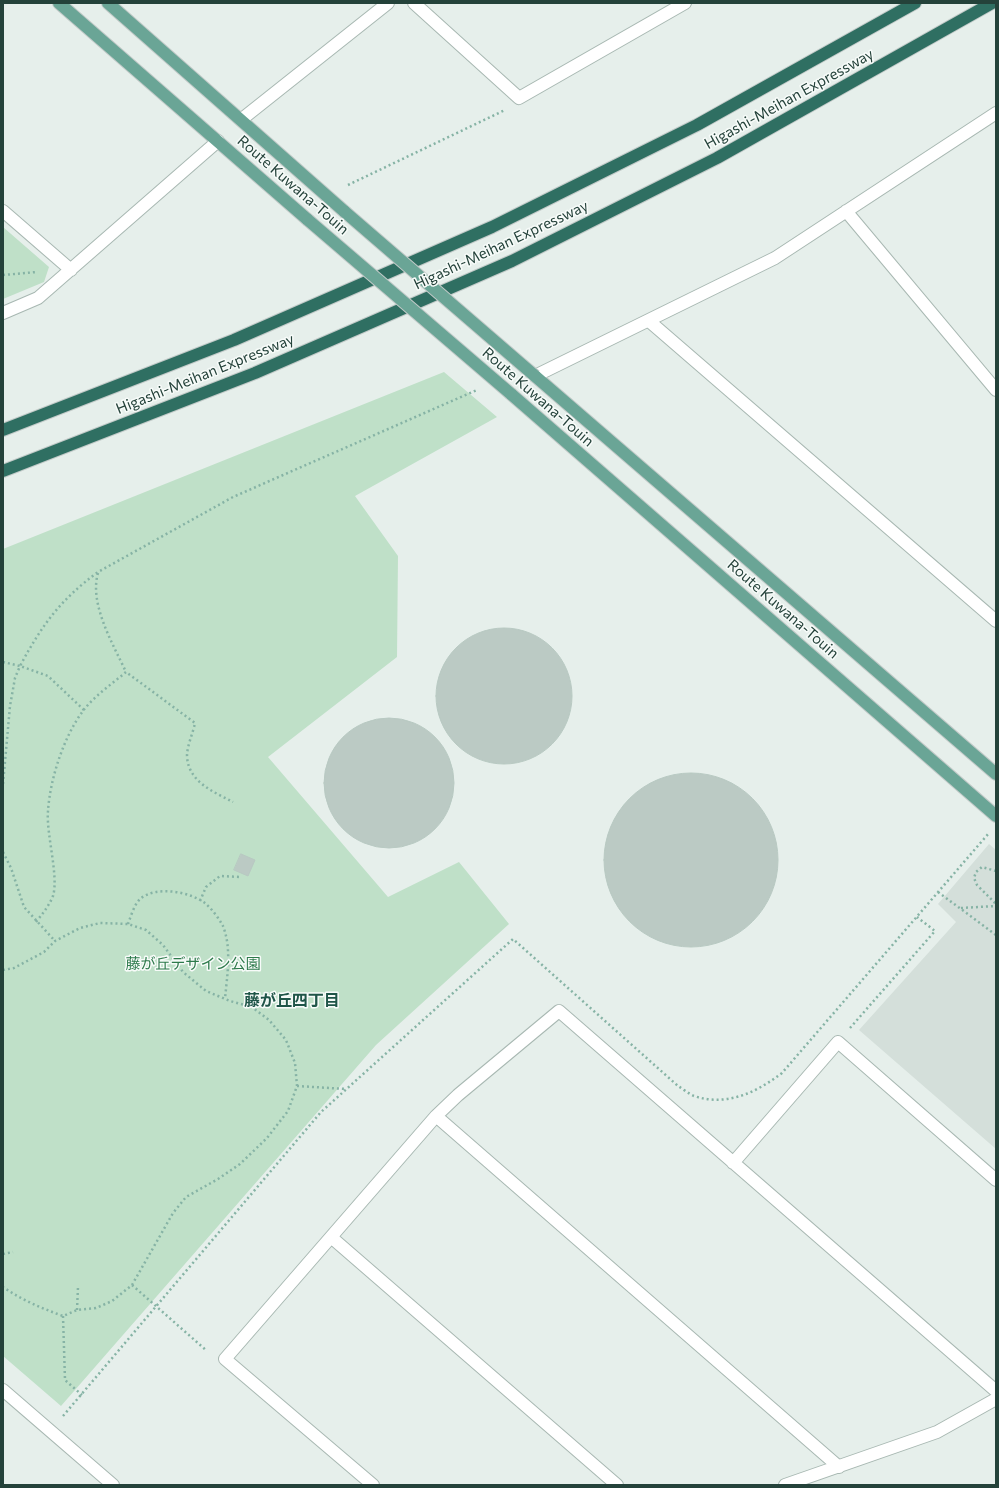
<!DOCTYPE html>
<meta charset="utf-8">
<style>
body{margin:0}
#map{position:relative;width:999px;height:1488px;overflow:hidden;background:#e6efeb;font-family:Commissioner,sans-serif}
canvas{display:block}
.frame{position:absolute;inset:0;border:4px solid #24423a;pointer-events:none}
</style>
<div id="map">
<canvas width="999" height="1488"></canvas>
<div class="frame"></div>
</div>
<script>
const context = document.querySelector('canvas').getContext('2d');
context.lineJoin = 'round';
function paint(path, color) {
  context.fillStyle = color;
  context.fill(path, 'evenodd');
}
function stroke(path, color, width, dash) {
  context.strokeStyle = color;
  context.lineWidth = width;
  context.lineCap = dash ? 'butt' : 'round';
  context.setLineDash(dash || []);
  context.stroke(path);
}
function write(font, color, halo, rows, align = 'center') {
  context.font = font + ' Commissioner,"Noto Sans JP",sans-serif';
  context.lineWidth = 3;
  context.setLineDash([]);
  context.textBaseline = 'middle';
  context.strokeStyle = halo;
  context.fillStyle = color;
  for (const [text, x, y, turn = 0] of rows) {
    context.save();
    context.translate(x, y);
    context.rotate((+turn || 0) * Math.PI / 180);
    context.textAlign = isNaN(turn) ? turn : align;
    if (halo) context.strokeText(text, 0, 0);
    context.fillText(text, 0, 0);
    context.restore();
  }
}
paint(new Path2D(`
 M 989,844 L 996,850 L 996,1149 L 859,1030 L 956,922 L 938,904 Z`), '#d4dfda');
paint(new Path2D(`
 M 3,227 L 49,267 L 44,282 L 3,299 Z
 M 444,372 L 497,417 L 355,496 L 398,556 L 397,657 L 268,757 L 388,897 L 459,862 L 509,924 L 376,1045 L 61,1406 L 3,1356 L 3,549 Z`), '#bfe0c8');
const building = new Path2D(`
 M436 696a68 68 0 1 1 136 0a68 68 0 1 1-136 0Z
 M324 783a65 65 0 1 1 130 0a65 65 0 1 1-130 0Z
 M604 860a87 87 0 1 1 174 0a87 87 0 1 1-174 0Z
 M 241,854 L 255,860 L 248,876 L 234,870 Z`);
paint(building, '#bbcac4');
stroke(building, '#b8c9c2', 1);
const minor = new Path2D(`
 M 414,3 L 519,98 L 685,3
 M 242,119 L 388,3
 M 3,211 L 71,270
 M 846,211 L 996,390
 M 3,313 L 38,298 L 218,141
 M 649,321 L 996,621
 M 535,376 L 775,258 L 996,113
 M 436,1116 L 839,1467
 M 733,1163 L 838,1042 L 996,1180
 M 331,1237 L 617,1485
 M 3,1390 L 113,1485
 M 373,1485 L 225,1359 L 436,1116 L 458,1095 L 559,1011 L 996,1391
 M 785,1485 L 937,1432 L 996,1399`);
const major = new Path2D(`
 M 59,3 L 308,220
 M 108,3 L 345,212
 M 535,376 L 996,774
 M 511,394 L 996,816`);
const highway = new Path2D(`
 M 3,430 L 234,340 L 492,227 L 697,125 L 915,3
 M 3,471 L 255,373 L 512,261 L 717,158 L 992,3`);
stroke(minor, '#a8b8b2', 14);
stroke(major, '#c2cac8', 14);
stroke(highway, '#c2cac8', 14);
stroke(new Path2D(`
 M 348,185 L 505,110
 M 3,275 L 37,272
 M 98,573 C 89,604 113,644 126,672
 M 3,662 L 20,666 L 15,678 L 10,706 L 3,784
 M 84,710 L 48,676 L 20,666 C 42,625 60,600 98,572 L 233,497 L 477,390
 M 3,852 L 11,868 L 24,907 L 55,941
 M 996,871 L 982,867 L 976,872 L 974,878 L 977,885 L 996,904
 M 938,892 L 996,935
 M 200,901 L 206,887 L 220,876 L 241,877
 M 961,908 L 996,906
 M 36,922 C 43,913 49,906 53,896 C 59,876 46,834 48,811 C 50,779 64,736 83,711 C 94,696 112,684 126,672 L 195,723 C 193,733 187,746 187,756 C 188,782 214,792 233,802
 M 128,924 C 131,916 134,905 140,899 C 156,885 192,892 206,904 C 213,910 219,919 223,926 C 232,949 227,976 225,999
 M 3,970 L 14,968 L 44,952 L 55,941 L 80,928 L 100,923 L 128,924 L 146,930 L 163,945 L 183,972 L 206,991 L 230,1001 L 252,1007 L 269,1020 L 286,1040 L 295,1063 L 297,1086 L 288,1111 L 267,1138 L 240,1164 L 218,1179 L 186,1197 L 173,1213 L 132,1285 L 112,1301 L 96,1308 L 77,1310 L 63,1316 C 41,1308 22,1300 3,1287
 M 850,1028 L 935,931 L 917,917
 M 297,1086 L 346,1089
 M 3,1254 L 13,1252
 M 132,1285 L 207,1351
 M 77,1310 L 78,1287
 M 63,1316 L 65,1380 L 82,1395
 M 63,1416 L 321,1112 L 513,939 L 678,1086 C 683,1089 689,1094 694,1096 C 727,1107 757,1092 782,1073 L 989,833`), '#86b3a5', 2.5, [2, 3]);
stroke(minor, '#fff', 12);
stroke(major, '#6aa596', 12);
stroke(highway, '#2f6f62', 12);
const majorBridge = new Path2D(`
 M 345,212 L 535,376
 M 308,220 L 511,394`);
stroke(majorBridge, '#c2cac8', 14, []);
stroke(majorBridge, '#6aa596', 12);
write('15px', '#24423a', '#f7fbf9', [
 ["Higashi-Meihan Expressway",789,99,-29],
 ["Route Kuwana-Touin",293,185,41],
 ["Higashi-Meihan Expressway",501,245,-25],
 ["Higashi-Meihan Expressway",205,374,-22],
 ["Route Kuwana-Touin",538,397,41],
 ["Route Kuwana-Touin",783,609,41]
]);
write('15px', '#2d7a4b', '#f7fbf9', [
 ["藤が丘デザイン公園",193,964]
]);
write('bold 16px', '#1f5548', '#f7fbf9', [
 ["藤が丘四丁目",292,1001]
]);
</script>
